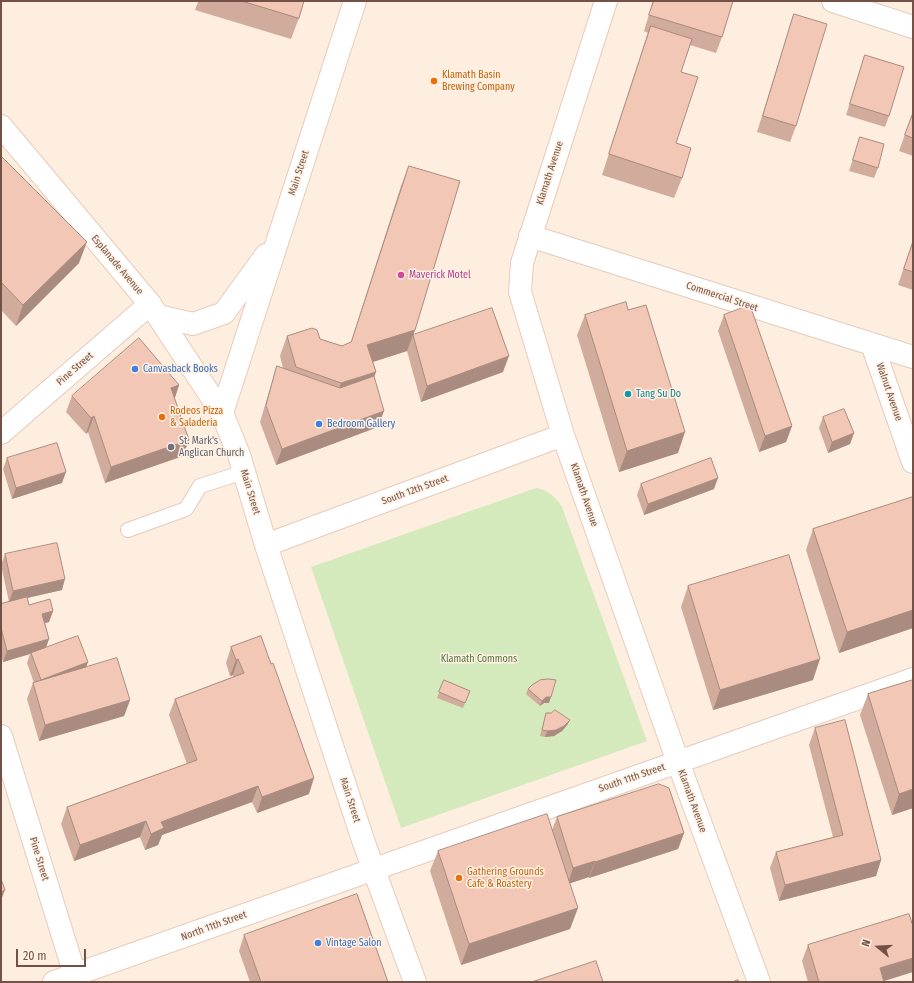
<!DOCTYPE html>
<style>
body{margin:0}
#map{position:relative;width:914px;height:983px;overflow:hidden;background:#fdeedf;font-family:"Fira Sans Condensed",sans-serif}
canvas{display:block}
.frame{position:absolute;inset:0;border:2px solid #735146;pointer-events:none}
.north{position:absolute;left:858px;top:927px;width:40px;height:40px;-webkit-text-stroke:3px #fff2e5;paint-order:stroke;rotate:288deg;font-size:11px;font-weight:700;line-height:16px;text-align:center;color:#735146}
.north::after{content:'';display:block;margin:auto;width:14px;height:18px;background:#735146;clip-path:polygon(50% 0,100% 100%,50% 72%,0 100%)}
.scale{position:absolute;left:16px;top:949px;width:70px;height:18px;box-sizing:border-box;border:2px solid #735146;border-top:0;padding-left:5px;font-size:12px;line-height:14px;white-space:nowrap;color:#735146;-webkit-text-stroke:3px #fff2e5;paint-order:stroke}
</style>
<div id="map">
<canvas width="914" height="983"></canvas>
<div class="frame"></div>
<div class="north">N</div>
<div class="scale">20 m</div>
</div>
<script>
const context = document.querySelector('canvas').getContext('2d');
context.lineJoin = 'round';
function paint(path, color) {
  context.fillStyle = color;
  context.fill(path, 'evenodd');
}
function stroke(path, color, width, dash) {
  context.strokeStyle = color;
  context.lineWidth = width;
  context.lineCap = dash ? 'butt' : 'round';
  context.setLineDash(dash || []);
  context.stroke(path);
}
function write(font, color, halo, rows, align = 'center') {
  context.font = font + ' "Fira Sans Condensed",sans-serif';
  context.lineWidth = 3;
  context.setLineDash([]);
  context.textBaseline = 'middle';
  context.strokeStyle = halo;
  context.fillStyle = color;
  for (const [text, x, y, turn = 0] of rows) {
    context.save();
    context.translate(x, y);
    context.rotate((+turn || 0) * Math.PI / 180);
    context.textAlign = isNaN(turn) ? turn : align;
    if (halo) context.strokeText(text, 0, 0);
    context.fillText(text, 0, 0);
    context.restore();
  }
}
paint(new Path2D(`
 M 536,488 C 548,490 555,496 562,507 L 647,741 L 401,828 L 311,567 Z`), '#d4eabd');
const lane = new Path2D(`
 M 128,530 L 186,509 L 200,486 L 244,472`);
const street = new Path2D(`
 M 833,1 L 913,27
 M 530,236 L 913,357
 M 872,344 L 913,462
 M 1,433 L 150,304
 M 1,736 L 75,975
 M 678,762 L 913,679`);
const secondary = new Path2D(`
 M 606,1 L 522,263 L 520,292 L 563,435 L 678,762 L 759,982
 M 1,126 L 150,304 L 222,413 L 239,455 L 266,545 L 364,843 L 415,982
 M 158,316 L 193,324 L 224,313 L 266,255
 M 222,413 L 355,1
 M 266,545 L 563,435
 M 54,982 L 678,762`);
stroke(lane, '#e3cbbe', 16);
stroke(street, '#e3cbbe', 24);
stroke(secondary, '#e8cbba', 24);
stroke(lane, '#fff', 14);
stroke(street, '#fff', 22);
stroke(secondary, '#fff', 22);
paint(new Path2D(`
 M 195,1 L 304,1 L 299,18 L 291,39 L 195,10 L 198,2 Z
 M 653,1 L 733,1 L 722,37 L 716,53 L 690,45 L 681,72 L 676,143 L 682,178 L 674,198 L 602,175 L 648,33 L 644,31 Z
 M 794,14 L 796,126 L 790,142 L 757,132 L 789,30 Z
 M 865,55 L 889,116 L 885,127 L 846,115 Z
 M 913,112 L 913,156 L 899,151 Z
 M 860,137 L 878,168 L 874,178 L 849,171 Z
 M 1,156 L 79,263 L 16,326 L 1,310 Z
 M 409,166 L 415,330 L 413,335 L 503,372 L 421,402 L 407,351 L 373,362 L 376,372 L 374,376 L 378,427 L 276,465 L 260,422 L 272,382 L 277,366 L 283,368 L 280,356 L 287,336 L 320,339 L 342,346 L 351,342 L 401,186 Z
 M 913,240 L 913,290 L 898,285 Z
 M 585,315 L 678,453 L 619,472 L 577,335 Z
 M 724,315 L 792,426 L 786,442 L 759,452 L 718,331 Z
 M 179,385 L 174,399 L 183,456 L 105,483 L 88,432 L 86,434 L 66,412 L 72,396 Z
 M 823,417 L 854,433 L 850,444 L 828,453 L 819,428 Z
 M 7,458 L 62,483 L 12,499 L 3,469 Z
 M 641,484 L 714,489 L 644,515 L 637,495 Z
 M 913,497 L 913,628 L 839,653 L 806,550 L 813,529 Z
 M 5,554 L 62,590 L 27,598 L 29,605 L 53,611 L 49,622 L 45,623 L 49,639 L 46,647 L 86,667 L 130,700 L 124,716 L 39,741 L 27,699 L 33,683 L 34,683 L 27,663 L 30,654 L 3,662 L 1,655 L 1,604 L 9,602 L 1,565 Z
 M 688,586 L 813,680 L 713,710 L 681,607 Z
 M 261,636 L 309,794 L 257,813 L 252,802 L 162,835 L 158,845 L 145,850 L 140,837 L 74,861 L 61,824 L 67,807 L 187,764 L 169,715 L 175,699 L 233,677 L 233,675 L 230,676 L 226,663 L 231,647 Z
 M 444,680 L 470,691 L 463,708 L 437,698 Z
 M 913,680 L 913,808 L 892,815 L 860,715 L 868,694 Z
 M 528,689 L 549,703 L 544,703 L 540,706 L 526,694 Z
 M 546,713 L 570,720 L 567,725 L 562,731 L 554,736 L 545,737 L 540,736 Z
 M 815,728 L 881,860 L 876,876 L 779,901 L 770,868 L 776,852 L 833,837 L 809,745 Z
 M 557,817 L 684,833 L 678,849 L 589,878 L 589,877 L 570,883 L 570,929 L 461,965 L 430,871 L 438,851 L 552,830 Z
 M 244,935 L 388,982 L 250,982 L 239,951 Z
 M 808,945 L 884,981 L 884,982 L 808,982 L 802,961 Z`), '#d1ab9c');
paint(new Path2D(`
 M 87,242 L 79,263 L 16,326 L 23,305 Z
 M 415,330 L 407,351 L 360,366 L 367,345 Z
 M 509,356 L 503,372 L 421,402 L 427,386 Z
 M 376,372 L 368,392 L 334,404 L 341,383 Z
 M 179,385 L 174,401 L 171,388 Z
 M 384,411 L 378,427 L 276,465 L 282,449 Z
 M 94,416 L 88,432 L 86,434 L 91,418 Z
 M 792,426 L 786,442 L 759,452 L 765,436 Z
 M 685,432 L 678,453 L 619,472 L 627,451 Z
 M 854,433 L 850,444 L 828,453 L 832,442 Z
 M 189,440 L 183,456 L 105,483 L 111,467 Z
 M 66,472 L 62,483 L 12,499 L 16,488 Z
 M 718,478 L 714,489 L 644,515 L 648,504 Z
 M 65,579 L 62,590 L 9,602 L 13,591 Z
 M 913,610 L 913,628 L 839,653 L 847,632 Z
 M 53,611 L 49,622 L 38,625 L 42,614 Z
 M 49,639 L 45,650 L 31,653 L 30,654 L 3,662 L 7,651 Z
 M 238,659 L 233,675 L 230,676 L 236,660 Z
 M 820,659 L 813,680 L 713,710 L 720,690 Z
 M 88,662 L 84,673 L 37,691 L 41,680 Z
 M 546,697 L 551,697 L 549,703 L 544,703 L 540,706 L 542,701 Z
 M 130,700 L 124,716 L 39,741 L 45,725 Z
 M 570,720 L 567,725 L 562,731 L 554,736 L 545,737 L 547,731 Z
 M 314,778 L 309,794 L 257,813 L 262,797 Z
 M 258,786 L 252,802 L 162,835 L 158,845 L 145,850 L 151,834 L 161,822 Z
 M 913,789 L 913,808 L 892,815 L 899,794 Z
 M 146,821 L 140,837 L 74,861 L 80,845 Z
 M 684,833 L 678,849 L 589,878 L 595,862 Z
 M 881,860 L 876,876 L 779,901 L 785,885 Z
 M 595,861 L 589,877 L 568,884 L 573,868 Z
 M 5,890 L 1,900 L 1,892 Z
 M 578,908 L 570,929 L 461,965 L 469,944 Z
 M 913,958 L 913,972 L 881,982 L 880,968 Z`), '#aa8b7f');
const building = new Path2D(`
 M 242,1 L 304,1 L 299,18 Z
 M 654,1 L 733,1 L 722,37 L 649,15 Z
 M 794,14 L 827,24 L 796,126 L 763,116 Z
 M 651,26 L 692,39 L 681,72 L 698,77 L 676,143 L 691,148 L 682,178 L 609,154 Z
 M 865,55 L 904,67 L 889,116 L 850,104 Z
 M 913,113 L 913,138 L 905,135 Z
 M 860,137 L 884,144 L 878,168 L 853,160 Z
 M 1,156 L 87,242 L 23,305 L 1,282 Z
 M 409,166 L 460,181 L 415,330 L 367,345 L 376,372 L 341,383 L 296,367 L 287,336 L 312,328 L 317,330 L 320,339 L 342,346 L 351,342 Z
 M 913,242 L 913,272 L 904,269 Z
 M 626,302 L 628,310 L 646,305 L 685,432 L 627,451 L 585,315 Z
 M 750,305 L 792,426 L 765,436 L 724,315 Z
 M 492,308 L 509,356 L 427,386 L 413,335 Z
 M 139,338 L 179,385 L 171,388 L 189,440 L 111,467 L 94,416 L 91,418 L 72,396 Z
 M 277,366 L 340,388 L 374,376 L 384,411 L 282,449 L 266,406 Z
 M 844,409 L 854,433 L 832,442 L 823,417 Z
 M 57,443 L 66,472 L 16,488 L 7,458 Z
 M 711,458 L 718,478 L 648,504 L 641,484 Z
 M 913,497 L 913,610 L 847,632 L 813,529 Z
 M 57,543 L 65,579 L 13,591 L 5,554 Z
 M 789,555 L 820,659 L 720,690 L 688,586 Z
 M 27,597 L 29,605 L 50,599 L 53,611 L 42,614 L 49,639 L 7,651 L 1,628 L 1,604 Z
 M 78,636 L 88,662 L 41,680 L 31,653 Z
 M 261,636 L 271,664 L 273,663 L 314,778 L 262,797 L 258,786 L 161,822 L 164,828 L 151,834 L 146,821 L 80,845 L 67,807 L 197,760 L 175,699 L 244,673 L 238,659 L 236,660 L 231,647 Z
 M 117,658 L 130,700 L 45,725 L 33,683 Z
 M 549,679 L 556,680 L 551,697 L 546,697 L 542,701 L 528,689 L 532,685 L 540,680 Z
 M 444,680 L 470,691 L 465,703 L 439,692 Z
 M 913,680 L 913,789 L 899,794 L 868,694 Z
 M 555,710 L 570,720 L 564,726 L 556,730 L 547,731 L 542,730 L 546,713 L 551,713 Z
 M 845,720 L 881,860 L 785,885 L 776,852 L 843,835 L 815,728 Z
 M 659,784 L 669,788 L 684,833 L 595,862 L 595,861 L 573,868 L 557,817 Z
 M 547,814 L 578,908 L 469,944 L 438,851 Z
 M 1,879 L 5,890 L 1,892 Z
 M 357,894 L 388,982 L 261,982 L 244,935 Z
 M 909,914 L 913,926 L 913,958 L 880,968 L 884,982 L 819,982 L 808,945 Z
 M 596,961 L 603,982 L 532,982 Z
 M 738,980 L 739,982 L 733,982 Z`);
paint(building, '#f3c7b5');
stroke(building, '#aa8b7f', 1);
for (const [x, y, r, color] of [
 [434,81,4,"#e8710a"],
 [401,275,4,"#d1479c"],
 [135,369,4,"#3f7fe0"],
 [628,394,4,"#0f9aa8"],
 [162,417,4,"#e8710a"],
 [319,424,4,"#3f7fe0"],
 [171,447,4,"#6b7280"],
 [459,878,4,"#e8710a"],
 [318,943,4,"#3f7fe0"]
]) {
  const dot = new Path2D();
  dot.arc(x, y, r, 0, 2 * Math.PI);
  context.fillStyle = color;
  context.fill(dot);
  stroke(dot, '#fff2e5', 1.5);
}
write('10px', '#c56008', '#fff2e5', [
 ["Klamath Basin",442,75],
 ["Brewing Company",442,87],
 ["Rodeos Pizza",170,411],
 ["& Saladeria",170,423],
 ["Gathering Grounds",467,872],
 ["Cafe & Roastery",467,884]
], 'left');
write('10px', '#735146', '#fff2e5', [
 ["Main Street",299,173,-72],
 ["Klamath Avenue",550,173,-72],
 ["Esplanade Avenue",117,265,50],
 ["Commercial Street",722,297,18],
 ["Pine Street",75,369,-41],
 ["Walnut Avenue",889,392,71],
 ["South 12th Street",415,490,-20],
 ["Main Street",250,492,73],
 ["Klamath Avenue",584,495,71],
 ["South 11th Street",632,778,-19],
 ["Main Street",350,800,72],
 ["Klamath Avenue",692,801,70],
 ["Pine Street",39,859,73],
 ["North 11th Street",214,926,-20]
]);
write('10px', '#b23c85', '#fff2e5', [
 ["Maverick Motel",409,275]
], 'left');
write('10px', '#366cbe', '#fff2e5', [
 ["Canvasback Books",143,369],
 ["Bedroom Gallery",327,424],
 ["Vintage Salon",326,943]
], 'left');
write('10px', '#0d838f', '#fff2e5', [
 ["Tang Su Do",636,394]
], 'left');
write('10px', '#5b616d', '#fff2e5', [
 ["St. Mark's",179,441],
 ["Anglican Church",179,453]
], 'left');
write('10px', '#52743c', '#fff2e5', [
 ["Klamath Commons",479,659]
]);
</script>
